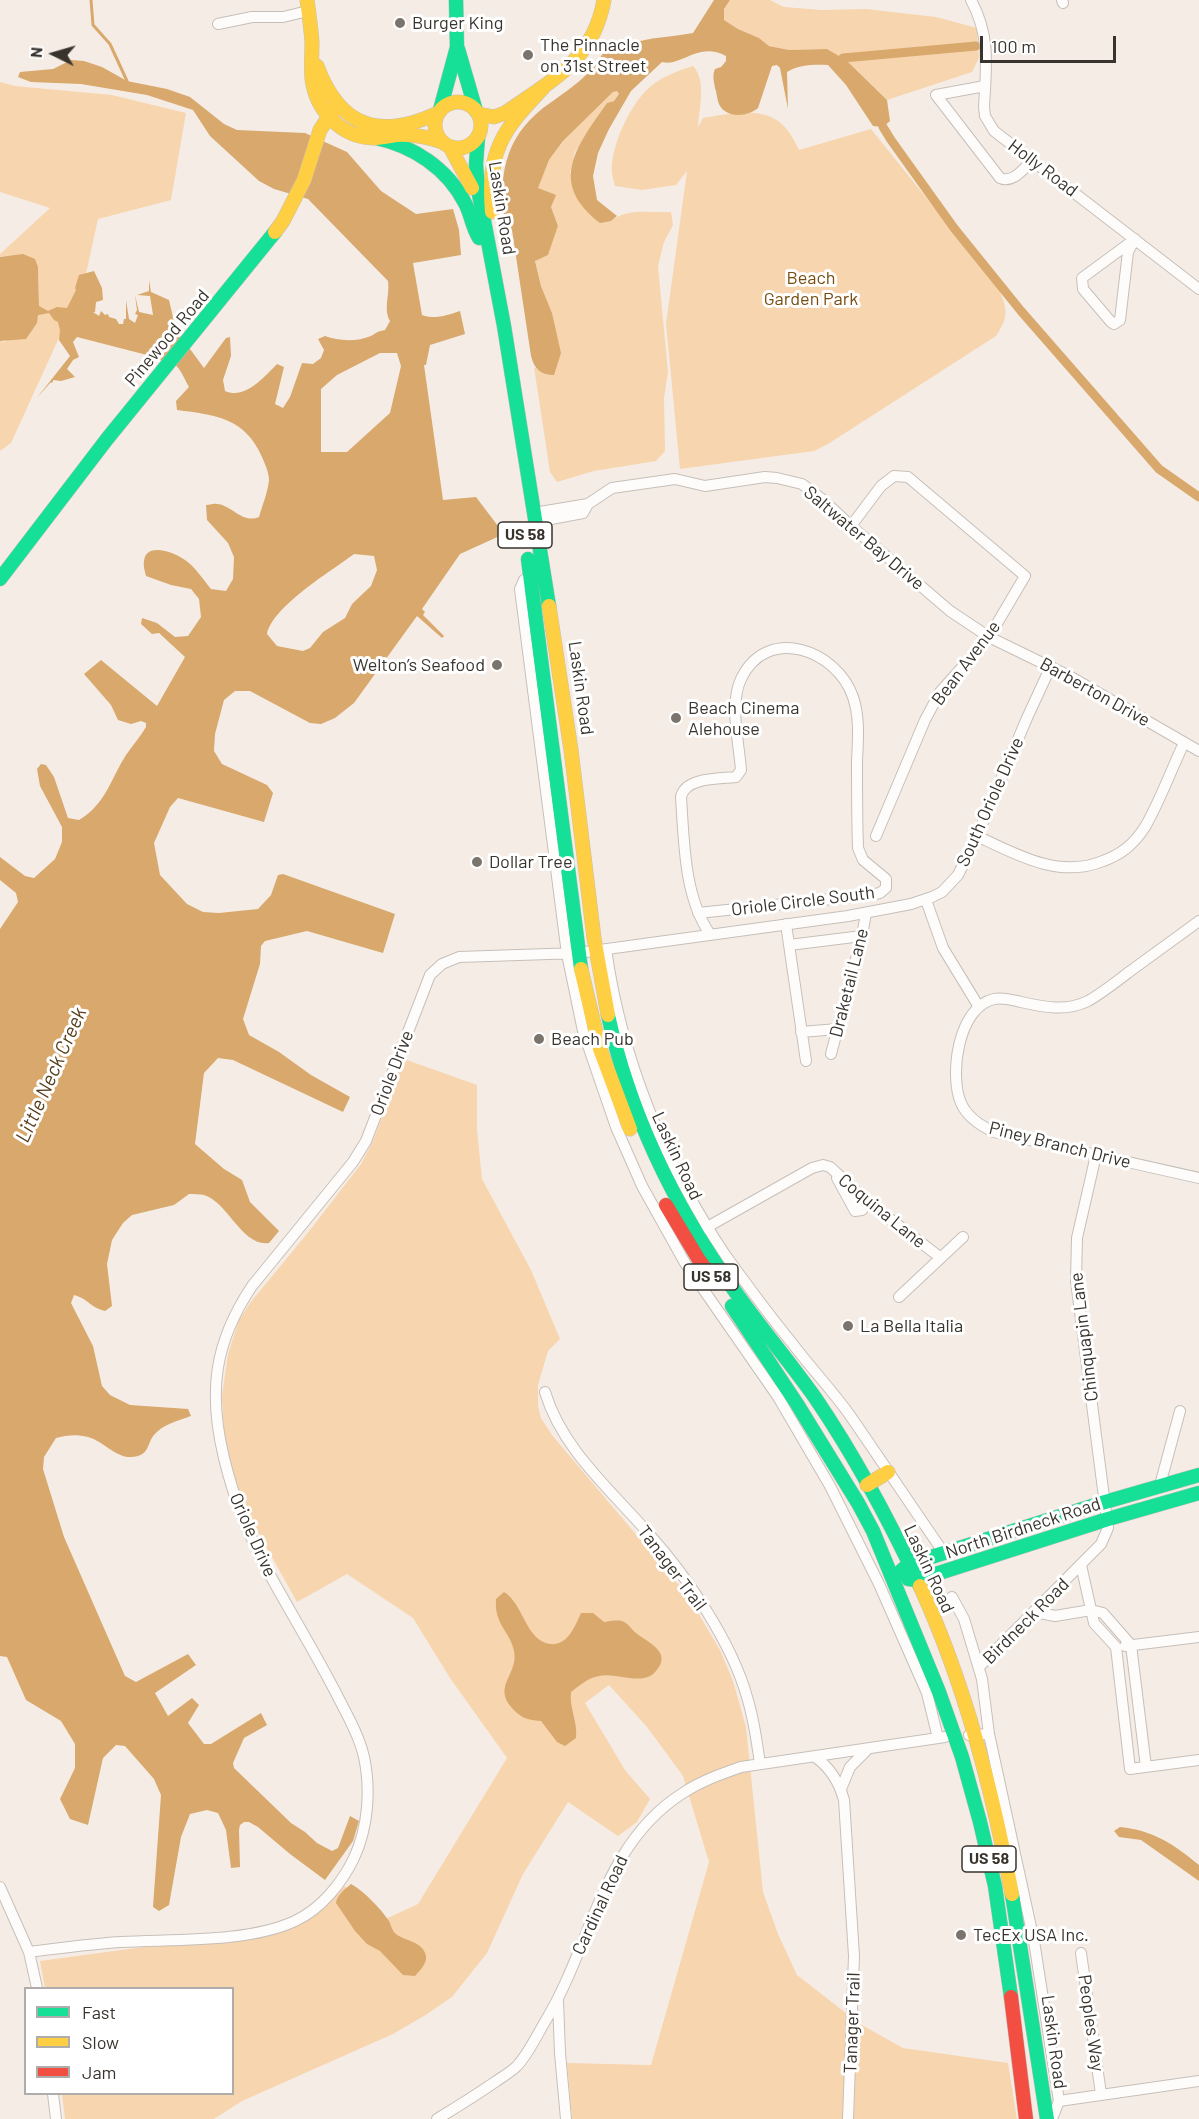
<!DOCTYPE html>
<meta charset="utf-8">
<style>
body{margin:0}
#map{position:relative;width:1199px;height:2119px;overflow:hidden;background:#f5ede5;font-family:Barlow,sans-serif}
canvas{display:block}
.legend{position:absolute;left:24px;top:1987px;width:210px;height:108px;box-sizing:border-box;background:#fff;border:2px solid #afadab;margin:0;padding:8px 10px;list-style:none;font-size:18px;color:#38332d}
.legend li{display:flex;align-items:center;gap:12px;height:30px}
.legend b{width:30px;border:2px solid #afadab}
.north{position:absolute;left:24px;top:24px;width:60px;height:60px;-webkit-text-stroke:4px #fff;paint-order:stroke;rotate:275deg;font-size:16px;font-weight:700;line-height:24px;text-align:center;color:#38332d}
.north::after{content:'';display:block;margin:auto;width:21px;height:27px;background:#38332d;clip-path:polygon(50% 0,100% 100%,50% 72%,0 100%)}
.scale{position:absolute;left:980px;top:36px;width:136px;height:27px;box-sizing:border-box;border:3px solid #38332d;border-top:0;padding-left:8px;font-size:18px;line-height:21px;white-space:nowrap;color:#38332d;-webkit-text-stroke:4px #fff;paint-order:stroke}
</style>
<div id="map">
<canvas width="1199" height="2119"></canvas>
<ul class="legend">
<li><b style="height:8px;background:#16e098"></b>Fast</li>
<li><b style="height:8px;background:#ffcf43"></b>Slow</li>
<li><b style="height:8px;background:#f24e42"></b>Jam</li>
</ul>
<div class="north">N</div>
<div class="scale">100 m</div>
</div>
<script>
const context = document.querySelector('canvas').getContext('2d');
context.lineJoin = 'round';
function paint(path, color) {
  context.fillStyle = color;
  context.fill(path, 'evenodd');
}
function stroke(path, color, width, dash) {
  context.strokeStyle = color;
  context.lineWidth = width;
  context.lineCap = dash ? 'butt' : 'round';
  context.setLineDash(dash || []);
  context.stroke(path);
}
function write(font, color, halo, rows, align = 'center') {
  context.font = font + ' Barlow,sans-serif';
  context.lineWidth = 6;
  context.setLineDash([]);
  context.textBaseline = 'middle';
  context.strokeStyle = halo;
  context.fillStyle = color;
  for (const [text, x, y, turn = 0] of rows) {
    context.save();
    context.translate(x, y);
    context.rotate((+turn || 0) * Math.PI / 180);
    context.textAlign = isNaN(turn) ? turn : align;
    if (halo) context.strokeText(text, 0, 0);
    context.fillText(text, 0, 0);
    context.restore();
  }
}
paint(new Path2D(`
 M 730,0 L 770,0 L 784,7 L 821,10 L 866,9 L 936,17 L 977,28 L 979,58 L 972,72 L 887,100 L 846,60 L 827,49 L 789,50 L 769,46 L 759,38 L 738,29 L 724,20 L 724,9 Z
 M 693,66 C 707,81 699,108 698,127 L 703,118 C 730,114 762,105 784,126 C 790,132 795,142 799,150 L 871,129 L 998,287 C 1007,309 1010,315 996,336 L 828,444 L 814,451 L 680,469 L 666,324 L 687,171 L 676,185 L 642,190 L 615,186 C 614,182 612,177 612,172 C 610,147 631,102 651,86 C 664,76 677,71 693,66 Z
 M 0,82 L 15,86 L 112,95 L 186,113 L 171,200 L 98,219 L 84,283 L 11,443 L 0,451 L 0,341 L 5,342 L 39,302 L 38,267 L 3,256 L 0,257 L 0,254 L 50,208 L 0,192 Z
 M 617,91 L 619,94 L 614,101 L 607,103 L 575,152 L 570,173 L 611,221 C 627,208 651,213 671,212 L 673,225 L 664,242 L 658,266 L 668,372 L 664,398 L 665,451 L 656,461 L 594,471 L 557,482 L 550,472 L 534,367 L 548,375 L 555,333 L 552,313 L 541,286 L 535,260 L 548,255 L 558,226 L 551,207 L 537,188 L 549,160 L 564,140 L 613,92 Z
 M 404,1059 L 477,1085 L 477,1130 L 482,1179 L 531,1270 L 560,1339 L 548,1351 L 538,1385 L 538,1406 L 541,1418 L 552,1435 L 688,1596 L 720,1650 L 733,1681 L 746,1727 L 763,1892 L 778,1934 L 797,1975 L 860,2024 L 903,2048 L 1008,2063 L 1017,2119 L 570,2119 L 572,2118 L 567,2063 L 651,2065 L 709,1862 L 683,1776 L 647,1727 L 609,1685 L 585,1703 L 625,1770 L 650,1799 L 637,1822 L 618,1836 L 568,1802 L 523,1874 L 487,1953 L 452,1997 L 424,2016 L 393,2034 L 242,2101 L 214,2119 L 65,2119 L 62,2094 L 232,2094 L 232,1988 L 45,1988 L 40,1961 L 284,1928 L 322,1908 L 345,1886 L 379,1922 L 418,1904 L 507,1758 L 450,1678 L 413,1618 L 347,1574 L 297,1602 L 244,1507 L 230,1466 L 224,1435 L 222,1396 L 228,1354 L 239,1320 L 250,1303 L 310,1230 L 361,1164 L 373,1141 Z`), '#f7d5af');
paint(new Path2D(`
 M 714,0 L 730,0 L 724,9 L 724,20 L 738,29 L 759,38 L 769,46 L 789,50 L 827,49 L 846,60 L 887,100 L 890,121 L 883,127 L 873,126 L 846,85 L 828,65 C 815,64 797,65 787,72 L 788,109 L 780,68 L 777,65 L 772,66 L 758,108 C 749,116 728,119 720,106 C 717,101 717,93 715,88 C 714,81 712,76 715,69 L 721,67 L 726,61 L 726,56 C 698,41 682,67 662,62 L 631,91 L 609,129 L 598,153 L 593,176 L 597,200 L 617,216 L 611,221 L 600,223 C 547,182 577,146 607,103 L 614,101 L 619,94 L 617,91 L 613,92 L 563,141 L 549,160 L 538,188 L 556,195 L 551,207 L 558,226 L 548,255 L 535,261 L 541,286 L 552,313 L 561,353 L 554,375 C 540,375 534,368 531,356 L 512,230 L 505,225 C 498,177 504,139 543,108 C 558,97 574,87 587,74 C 594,68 599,59 604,52 C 616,57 620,47 630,44 C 649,37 672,37 693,33 Z
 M 71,60 L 84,61 L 102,67 L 127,81 L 167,89 L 190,97 L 224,124 L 237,130 L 305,133 L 347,152 L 381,191 L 416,214 L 453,209 L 459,230 L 461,255 L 413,263 L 422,315 C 434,320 448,315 460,311 L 465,334 L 430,345 L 426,365 L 424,365 L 443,500 L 476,497 L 504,534 L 460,554 L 422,609 L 425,612 L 423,615 L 444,636 L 442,638 L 417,616 L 354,703 L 335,718 L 321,724 L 310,723 L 250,691 L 235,691 L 224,700 L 215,734 L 214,751 L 222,764 L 267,785 L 273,793 L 264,822 L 178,798 L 170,807 L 154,843 L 160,875 L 187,904 L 203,912 L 219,913 L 258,909 L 271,895 L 278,875 L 283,874 L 395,914 L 383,953 L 307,931 L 265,941 L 261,946 L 260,964 L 243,1019 L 249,1035 L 279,1052 L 311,1075 L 350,1097 L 343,1112 L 233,1060 L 218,1058 L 204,1073 L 195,1144 L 224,1169 L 242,1180 L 250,1202 L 279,1231 L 269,1243 C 242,1247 228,1202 204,1195 C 200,1194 194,1194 189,1194 L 174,1205 L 132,1215 L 123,1223 L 112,1240 L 107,1264 L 112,1306 L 105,1311 C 91,1308 87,1298 74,1295 L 71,1303 L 93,1346 L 102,1386 L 110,1395 L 130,1405 L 188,1409 L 191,1416 C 178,1421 163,1424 154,1435 C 148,1442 149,1453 138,1456 C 118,1462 106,1442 88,1437 C 77,1434 66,1435 56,1438 L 44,1457 L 43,1469 L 64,1537 L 125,1676 L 136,1682 L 188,1654 L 196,1665 L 155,1693 L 168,1716 L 192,1698 L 199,1705 L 188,1723 L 204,1744 L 211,1744 L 261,1713 L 267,1725 L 244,1738 L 233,1763 L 234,1768 L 291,1823 L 305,1832 L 317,1843 L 332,1851 L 338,1848 L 350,1816 L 359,1821 L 353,1841 L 325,1880 L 290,1854 L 258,1827 L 249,1822 L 244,1822 L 240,1825 L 239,1830 L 240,1867 L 231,1868 L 226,1830 L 218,1813 L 207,1810 L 190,1814 L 181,1837 L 169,1905 L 159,1911 L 153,1907 L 161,1795 L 154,1779 L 125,1746 L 116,1745 L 103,1758 L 88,1825 L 70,1819 L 60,1799 L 75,1768 L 75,1744 L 61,1721 L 26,1700 L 7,1657 L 0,1656 L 0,929 L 18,902 L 16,893 L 0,880 L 0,857 L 25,876 L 34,878 L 55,859 L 62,842 L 62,827 L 40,786 L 37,769 L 41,764 L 46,765 L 54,777 L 68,818 L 79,820 C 106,804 110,780 126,755 C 133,745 140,737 146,727 L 146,723 L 141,721 L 131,724 L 118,720 L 111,705 L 84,674 L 101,660 L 157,706 L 185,657 L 159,633 L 152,634 L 141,624 L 142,618 L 157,623 L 175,637 L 188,636 L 201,617 L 199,599 L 191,589 L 171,585 L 146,576 C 145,572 143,565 144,561 C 146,541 176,553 185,560 C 195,567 203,579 211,589 L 226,591 L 233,579 L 234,557 L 228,543 L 207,520 L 206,505 C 210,505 213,503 217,504 C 232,505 242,524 259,517 C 262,506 268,492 269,480 C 269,473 265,464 262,457 C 245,418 216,415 177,410 L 176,401 L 189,387 C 180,370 176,356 154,361 L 147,355 L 77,337 L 73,342 L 79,357 L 73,360 L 67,369 L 75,377 L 61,381 L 53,380 L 53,382 L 50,383 L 36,399 L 70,356 L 59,340 L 60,330 L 58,322 L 54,320 L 49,313 L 38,315 L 37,323 L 26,339 L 0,341 L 0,257 L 23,254 L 35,259 L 38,267 L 39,306 L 48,311 L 57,307 L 67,308 L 76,290 L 75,288 L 79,275 L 94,271 L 102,288 L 103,300 L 96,302 L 95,312 L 93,312 L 99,316 L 101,311 L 105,315 L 108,314 L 109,317 L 116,319 L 119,324 L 123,324 L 124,319 L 126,319 L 126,300 L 129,319 L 135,323 L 138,315 L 135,314 L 137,310 L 135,295 L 139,312 L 153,315 L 150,296 L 137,295 L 149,291 L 149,280 L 151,292 L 169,300 L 176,330 L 204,368 L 226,338 L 230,337 L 231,356 L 223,380 L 225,391 C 245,400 264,377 277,364 L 284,367 L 275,404 L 283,408 L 290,397 L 302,363 L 313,364 L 321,358 L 324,350 L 318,339 L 325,336 C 338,341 357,342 371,336 C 376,333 378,331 385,330 L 390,321 C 383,309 390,295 388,281 L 308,199 L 274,189 L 259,181 L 210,136 L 193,110 L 147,95 L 81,84 L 31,82 L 18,77 L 20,72 L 53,69 ZM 380,353 L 397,353 L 401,366 L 390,413 L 347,452 L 321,452 L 321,389 L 337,375 ZM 354,554 L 374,556 L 377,570 L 371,586 L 352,604 L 345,618 L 323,632 L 310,648 L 303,651 L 277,646 L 267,634 C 273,606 330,572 354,554 Z
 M 504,1592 C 523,1603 526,1641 550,1644 C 568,1646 575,1626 581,1613 L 593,1613 L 604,1622 C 610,1621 616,1620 622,1621 C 628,1623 631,1629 636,1633 C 647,1642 673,1652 656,1671 C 643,1687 617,1672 599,1676 C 588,1678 580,1685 571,1692 C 569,1708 578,1722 576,1738 L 565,1746 L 557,1742 L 541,1721 C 527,1720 521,1718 512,1708 C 492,1686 519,1674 514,1651 C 510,1631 494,1625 496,1599 Z
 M 1120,1827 C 1152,1830 1174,1844 1199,1865 L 1199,1881 L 1141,1840 L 1119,1837 L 1114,1831 Z
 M 351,1884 C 365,1892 380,1908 389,1921 C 391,1925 392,1931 396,1934 C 404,1941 423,1941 426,1956 C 427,1964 420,1970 415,1976 L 403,1975 L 380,1951 L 367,1944 L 355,1931 L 336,1903 C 337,1895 345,1889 351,1884 Z`), '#d8a86c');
stroke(new Path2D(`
 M 91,0 L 93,25 L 110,44 L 127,81`), '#d8a86c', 3);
stroke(new Path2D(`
 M 843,58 L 976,46
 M 883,127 L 891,140 L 954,228 L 1021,311 L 1159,469 L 1199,497`), '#d8a86c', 9);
const street = new Path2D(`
 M 971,0 C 991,37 986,67 984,107 L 985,116 L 994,131 L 1199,289
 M 1062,0 L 1063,3
 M 218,24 L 252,17 L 283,17 L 308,11
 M 985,86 L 936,95 L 1000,178 C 1013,184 1024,168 1033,160
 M 1135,239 L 1128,252 L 1120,320 L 1114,324 L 1111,322 L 1083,289 L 1082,278 Z
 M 588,504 L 612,488 L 675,479 L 705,486 L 765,477 L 777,478 L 802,484 L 822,499 L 851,526 L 950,611 L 989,637 L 1071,677 L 1199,751
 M 534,513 L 588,504 L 583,513 L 535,522
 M 851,526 L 881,486 L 894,476 L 908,477 L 1025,576 L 989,637 L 940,692 L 925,720 L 876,836
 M 530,576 L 524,580 L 520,589 L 567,954 L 583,1031 L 616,1127 L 642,1186 L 685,1263 L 778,1397 L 830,1486 L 879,1584 L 927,1693 L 938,1738
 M 977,836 C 1017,855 1059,879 1103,861 C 1122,854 1134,844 1145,827 C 1160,801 1171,770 1184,743
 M 926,900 L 943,948 L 979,1007
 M 698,913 L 870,895 L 880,893 L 886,888 L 886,879 L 863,860 L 858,848 C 857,819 857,790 857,761 C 858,739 860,718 853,697 C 837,650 767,624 741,679 C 729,705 739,742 741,770 L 736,777 C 719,779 685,777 681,797 C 684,841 684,897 710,934
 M 1199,921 C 1176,938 1152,955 1129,972 C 1116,982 1102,993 1088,1001 C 1066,1012 1043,1007 1021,1002 C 1012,1000 1003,997 994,999 C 958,1007 949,1075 961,1103 C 967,1117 981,1126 994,1132 L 1199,1178
 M 786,924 L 806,1061
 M 789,945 L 862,936
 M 606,949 C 621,1057 665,1166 726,1256 C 747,1285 769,1315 792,1343 C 810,1367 831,1389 849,1414 C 881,1460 912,1507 944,1553
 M 801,1032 L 838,1029
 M 831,1054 L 862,936 L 866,913
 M 837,1178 L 855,1211 L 862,1210 L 868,1202
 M 702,1230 L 812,1168 L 823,1165 L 830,1167 L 868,1202 L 941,1258
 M 899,1297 L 963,1237
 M 545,1392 C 562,1449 611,1490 649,1534 C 687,1576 732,1643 747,1697 C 754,1719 757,1742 760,1764
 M 1160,1485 L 1180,1411
 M 1081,1565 L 1094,1623 L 1116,1647 L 1130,1769 L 1199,1760
 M 952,1597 L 964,1619 L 982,1679 L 989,1734 L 1034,1941 L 1059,2101 L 1052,2119
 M 1035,1612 L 1055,1616 L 1091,1610 L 1103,1613 L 1131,1645 L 1146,1767
 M 1125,1646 L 1199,1637
 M 979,1667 L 1101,1544 L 1108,1528 L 1076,1281 L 1077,1238 L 1096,1155
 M 969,1735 L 989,1734
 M 815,1757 C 831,1768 839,1782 844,1800 L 854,1956 L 848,2119
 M 841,1789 L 850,1767 L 867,1750
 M 0,1887 L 29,1952 L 37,1988
 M 29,1952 C 59,1948 90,1944 121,1942 C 173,1939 248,1943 295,1921 C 321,1909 342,1883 354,1858 C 368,1828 371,1790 364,1757 C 359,1735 347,1715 337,1695 C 316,1654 292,1615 270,1575 C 249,1537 234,1500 224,1458 C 208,1392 214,1343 252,1286 L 353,1162 L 366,1141 L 430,975 L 442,964 L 459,957 L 578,953 L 848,916 L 911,904 L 932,897 L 942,892 L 958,875 L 977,836 L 1027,718 L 1051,666
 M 1081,1953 L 1101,2094
 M 558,2001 L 560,2053 L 566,2119
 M 53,2094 L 56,2119
 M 1059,2101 L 1199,2081
 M 437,2119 C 457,2107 476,2095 495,2082 C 502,2077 511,2072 517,2066 C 529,2053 537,2035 546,2020 C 592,1944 602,1844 683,1793 C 701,1781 721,1774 741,1767 L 945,1737`);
const fast = new Path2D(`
 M 458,49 L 476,111
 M 440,110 L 457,47 L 456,0
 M 478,137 L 476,164 L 478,189 L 504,326 L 549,606
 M 376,138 C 413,146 447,168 465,203 C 471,214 472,227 479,238
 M 528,559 L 581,969
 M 0,579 L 107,439 L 275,232
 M 608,1015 C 630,1115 675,1207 734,1290 C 760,1327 790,1362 816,1399 C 856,1458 890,1522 920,1586
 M 732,1306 L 797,1404 L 858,1503 L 873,1531 L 939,1692 L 962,1757 L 980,1822 L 995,1886 L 1011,1997
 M 893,1578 L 909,1564 L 1105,1502 L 1199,1475
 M 908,1579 L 917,1580 L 1108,1519 L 1199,1493
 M 1012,1894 L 1047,2119`);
const slow = new Path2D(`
 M 307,0 C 309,14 311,28 312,42 C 312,54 311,66 312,79 C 316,110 341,137 373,138 C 381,138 389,136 396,135 C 412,134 428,137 442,142
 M 317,66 C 340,128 380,140 438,113
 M435 125a23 23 0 1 1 46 0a23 23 0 1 1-46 0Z
 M 479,114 L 494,117 L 505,113 C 552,80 593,61 604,0
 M 450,147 L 472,188
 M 492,212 C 487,151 502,131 543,88
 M 275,232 L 283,221 L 304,180 L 320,130 L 336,106
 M 549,606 L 571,750 L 594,938 L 608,1015
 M 581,969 L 600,1049 L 630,1129
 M 867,1485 L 888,1472
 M 920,1586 C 965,1684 992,1789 1012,1894`);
const jam = new Path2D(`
 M 666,1205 L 699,1260 L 716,1283
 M 1011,1997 L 1026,2119`);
stroke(street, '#c6bfb9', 12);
stroke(fast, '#c6bfb9', 15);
stroke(slow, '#c6bfb9', 15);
stroke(jam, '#c6bfb9', 15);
stroke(street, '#fefcfb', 10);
stroke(fast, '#16e098', 14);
stroke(slow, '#ffcf43', 14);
stroke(jam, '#f24e42', 14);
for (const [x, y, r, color] of [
 [400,23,6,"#7a746d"],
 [528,55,6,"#7a746d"],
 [497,665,6,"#7a746d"],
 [676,718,6,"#7a746d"],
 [477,862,6,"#7a746d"],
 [539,1039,6,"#7a746d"],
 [848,1326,6,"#7a746d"],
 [961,1935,6,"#7a746d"]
]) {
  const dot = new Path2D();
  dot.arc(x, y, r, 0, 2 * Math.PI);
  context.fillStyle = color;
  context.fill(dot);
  stroke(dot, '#fff', 2);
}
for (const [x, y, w] of [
 [525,535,54],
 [711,1277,54],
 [989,1859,54]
]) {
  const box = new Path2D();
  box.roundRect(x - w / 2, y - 13, w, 26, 4.5);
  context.fillStyle = '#fff';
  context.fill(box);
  stroke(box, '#38332d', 1.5);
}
write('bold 16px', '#38332d', null, [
 ["US 58",525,535],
 ["US 58",711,1277],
 ["US 58",989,1859]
]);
write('18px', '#38332d', '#fff', [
 ["Burger King",412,23],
 ["The Pinnacle",540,45],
 ["on 31st Street",540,66],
 ["Welton’s Seafood",485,665,"right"],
 ["Beach Cinema",688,708],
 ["Alehouse",688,729],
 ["Dollar Tree",489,862],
 ["Beach Pub",551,1039],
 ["La Bella Italia",860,1326],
 ["TecEx USA Inc.",973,1935]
], 'left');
write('18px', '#38332d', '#fff', [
 ["Holly Road",1043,168,37],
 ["Laskin Road",502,208,81],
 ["Pinewood Road",167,338,-50],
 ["Saltwater Bay Drive",864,538,40],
 ["Bean Avenue",966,663,-53],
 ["Laskin Road",581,688,82],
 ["Barberton Drive",1095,692,29],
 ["South Oriole Drive",990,802,-66],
 ["Oriole Circle South",803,901,-7],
 ["Draketail Lane",849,983,-76],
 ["Oriole Drive",392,1073,-69],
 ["Piney Branch Drive",1060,1145,14],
 ["Laskin Road",677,1156,65],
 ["Coquina Lane",882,1211,39],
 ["Chinquapin Lane",1084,1337,-97],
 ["North Birdneck Road",1023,1528,-18],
 ["Oriole Drive",253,1535,66],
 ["Tanager Trail",672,1568,53],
 ["Laskin Road",929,1569,65],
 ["Birdneck Road",1026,1621,-45],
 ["Cardinal Road",600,1905,-65],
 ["Tanager Trail",852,2023,-88],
 ["Peoples Way",1091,2023,82],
 ["Laskin Road",1054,2042,82]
]);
write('18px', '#784d0f', '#fff', [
 ["Beach",811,278],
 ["Garden Park",811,299]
]);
write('italic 20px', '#573c1a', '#fff', [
 ["Little Neck Creek",51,1075,-66]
]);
</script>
